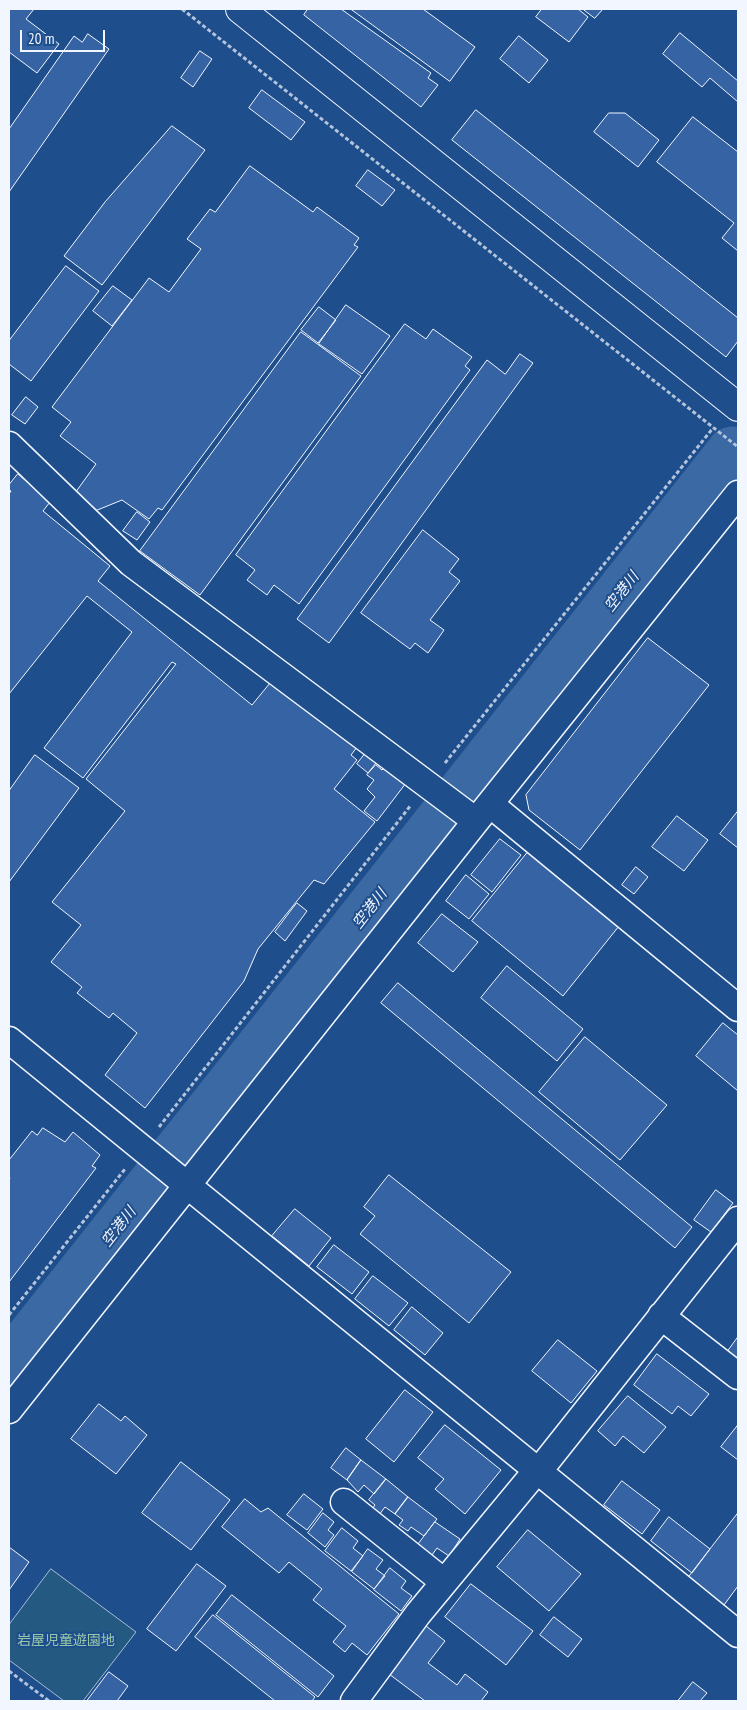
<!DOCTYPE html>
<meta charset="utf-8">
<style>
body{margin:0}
#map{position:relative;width:747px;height:1710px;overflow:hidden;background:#1f4e8c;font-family:"PT Sans Narrow",sans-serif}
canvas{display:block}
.frame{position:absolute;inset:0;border:10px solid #f2f6ff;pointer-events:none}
.scale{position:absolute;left:20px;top:30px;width:85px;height:22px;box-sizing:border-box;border:2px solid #f2f6ff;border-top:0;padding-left:6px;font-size:15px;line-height:18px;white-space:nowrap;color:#f2f6ff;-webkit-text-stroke:4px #1f4e8c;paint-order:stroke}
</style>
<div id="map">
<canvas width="747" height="1710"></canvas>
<div class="frame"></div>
<div class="scale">20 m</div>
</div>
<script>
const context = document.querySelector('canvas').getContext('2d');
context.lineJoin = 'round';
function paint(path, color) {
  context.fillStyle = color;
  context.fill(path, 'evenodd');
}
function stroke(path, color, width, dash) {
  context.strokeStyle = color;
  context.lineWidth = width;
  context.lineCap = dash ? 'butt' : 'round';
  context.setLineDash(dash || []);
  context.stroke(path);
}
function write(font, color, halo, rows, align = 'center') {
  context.font = font + ' "PT Sans Narrow","Noto Sans JP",sans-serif';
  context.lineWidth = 4;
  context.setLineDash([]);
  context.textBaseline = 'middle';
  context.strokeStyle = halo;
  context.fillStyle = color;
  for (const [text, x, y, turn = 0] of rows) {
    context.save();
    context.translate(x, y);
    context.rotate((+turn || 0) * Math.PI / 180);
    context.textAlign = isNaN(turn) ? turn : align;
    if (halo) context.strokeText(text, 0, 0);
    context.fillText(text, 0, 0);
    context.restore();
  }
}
const green = new Path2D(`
 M 51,1569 L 136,1632 L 83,1701 L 64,1701 L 9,1660 L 9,1625 Z`);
paint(green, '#245a82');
stroke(green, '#a8bbd7', 1);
stroke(new Path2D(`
 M 9,1366 C 250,1061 492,758 732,452`), '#3b69a3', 51);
const building = new Path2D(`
 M 9,9 L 34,9 L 26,19 L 59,44 L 37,73 L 9,52 Z
 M 308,9 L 341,9 L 431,73 L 428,78 L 438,85 L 421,107 L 304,15 Z
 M 351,9 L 423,9 L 475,47 L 450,81 Z
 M 542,9 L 578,9 L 588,17 L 569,42 L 536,17 Z
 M 583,9 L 603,9 L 595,18 Z
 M 680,33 L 738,81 L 738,102 L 710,78 L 702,87 L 663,54 Z
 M 88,34 L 109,49 L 9,192 L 9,129 L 74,36 L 82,42 Z
 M 519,36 L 548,60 L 529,83 L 500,59 Z
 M 200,51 L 212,59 L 193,87 L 181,78 Z
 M 262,90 L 305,122 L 291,140 L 249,108 Z
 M 476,110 L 738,318 L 738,341 L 726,357 L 452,140 Z
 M 609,113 L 625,113 L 659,140 L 638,167 L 594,132 Z
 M 693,117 L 738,152 L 738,251 L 722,238 L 734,223 L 657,162 Z
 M 172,126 L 205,150 L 102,285 L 64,256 L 105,202 Z
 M 250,166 L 313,212 L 317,207 L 359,238 L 354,245 L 358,247 L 162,510 L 158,508 L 149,519 L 122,500 L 95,511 L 75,493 L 96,464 L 60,436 L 71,422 L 52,407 L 149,278 L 169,292 L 201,249 L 187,239 L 210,209 L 215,212 Z
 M 368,170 L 395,190 L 382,206 L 356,186 Z
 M 66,266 L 99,291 L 31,381 L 9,364 L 9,341 Z
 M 113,286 L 132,300 L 112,326 L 93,311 Z
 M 346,305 L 390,336 L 362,374 L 319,344 Z
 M 319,307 L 336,320 L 318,343 L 301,330 Z
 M 405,324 L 426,339 L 433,329 L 472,357 L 465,366 L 470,370 L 299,604 L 274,585 L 267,595 L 247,580 L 255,570 L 236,555 Z
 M 301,332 L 361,376 L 200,595 L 140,551 Z
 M 520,354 L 533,363 L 329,643 L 297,619 L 487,360 L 505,374 Z
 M 26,397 L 38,407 L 25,424 L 12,415 Z
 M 18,474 L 50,502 L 43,511 L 110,566 L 98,581 L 252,705 L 270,683 L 357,747 L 351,755 L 357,760 L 334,789 L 375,822 L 324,884 L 314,880 L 258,949 L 244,981 L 145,1108 L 105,1075 L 137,1033 L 113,1013 L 109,1018 L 77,993 L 82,987 L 51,962 L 81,925 L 52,902 L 125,811 L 86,779 L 176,664 L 172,662 L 83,778 L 44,748 L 132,632 L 87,596 L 9,694 L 9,494 L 11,491 L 9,490 L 9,485 Z
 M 137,512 L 150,522 L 137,540 L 123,531 Z
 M 423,530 L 459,559 L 449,572 L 460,581 L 430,620 L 444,630 L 428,653 L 415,643 L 410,649 L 361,613 Z
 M 648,638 L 709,685 L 580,850 L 529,810 L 526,795 Z
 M 365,754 L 376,763 L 368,773 L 357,764 Z
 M 35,755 L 79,788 L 9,882 L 9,791 Z
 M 376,765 L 382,770 L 385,767 L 406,783 L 377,821 L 364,811 L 375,797 L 367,789 L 374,780 L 367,775 Z
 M 738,811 L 738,848 L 720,834 Z
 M 677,816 L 708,840 L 684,871 L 652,847 Z
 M 500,839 L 521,855 L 492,892 L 471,875 Z
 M 528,852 L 619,926 L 563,996 L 472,921 Z
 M 636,867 L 648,877 L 634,894 L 622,885 Z
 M 466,875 L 489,894 L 469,919 L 446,901 Z
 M 297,903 L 307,911 L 285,941 L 275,932 Z
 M 442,914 L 478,942 L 453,972 L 418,943 Z
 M 507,966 L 583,1029 L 557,1061 L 481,998 Z
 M 398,983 L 692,1227 L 675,1248 L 381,1003 Z
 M 723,1023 L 738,1035 L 738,1091 L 696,1056 Z
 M 585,1037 L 667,1105 L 620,1160 L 539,1092 Z
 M 43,1128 L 65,1142 L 73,1132 L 100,1155 L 92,1166 L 96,1168 L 9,1282 L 9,1181 L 10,1178 L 9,1177 L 9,1160 L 32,1131 L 37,1135 Z
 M 389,1175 L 511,1272 L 469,1323 L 360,1234 L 375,1216 L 364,1207 Z
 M 716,1190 L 733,1203 L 711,1232 L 694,1220 Z
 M 295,1209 L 331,1238 L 309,1266 L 272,1236 Z
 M 334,1245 L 369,1272 L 352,1294 L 317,1267 Z
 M 373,1276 L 408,1303 L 389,1326 L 355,1299 Z
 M 412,1307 L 443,1333 L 425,1355 L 394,1330 Z
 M 738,1337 L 738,1359 L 728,1351 Z
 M 558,1340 L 597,1371 L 571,1403 L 532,1371 Z
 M 657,1354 L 709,1394 L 691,1416 L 678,1406 L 672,1414 L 634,1385 Z
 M 405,1390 L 433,1412 L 394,1462 L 366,1439 Z
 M 628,1396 L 666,1427 L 644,1453 L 623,1436 L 615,1446 L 598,1431 Z
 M 99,1404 L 121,1421 L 125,1416 L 147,1435 L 116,1474 L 71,1439 Z
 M 445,1425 L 501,1470 L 465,1514 L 435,1489 L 444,1479 L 418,1458 Z
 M 738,1425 L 738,1460 L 721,1447 Z
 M 346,1448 L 361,1460 L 347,1480 L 331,1468 Z
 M 361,1460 L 386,1479 L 374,1494 L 364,1485 L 358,1492 L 347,1480 Z
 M 181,1462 L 230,1500 L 191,1550 L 142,1513 Z
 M 386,1479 L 408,1497 L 395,1514 L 385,1507 L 379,1515 L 372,1509 L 375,1505 L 369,1500 Z
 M 622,1481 L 660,1510 L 642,1534 L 604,1505 Z
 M 304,1494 L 323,1509 L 307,1530 L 287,1515 Z
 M 408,1497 L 437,1519 L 424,1536 L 411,1527 L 408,1531 L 399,1525 L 403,1520 L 395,1514 Z
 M 245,1499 L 261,1512 L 268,1508 L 399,1614 L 367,1655 L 352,1643 L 345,1652 L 333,1642 L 346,1626 L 313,1600 L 322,1589 L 289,1562 L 279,1573 L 222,1527 Z
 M 323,1513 L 334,1522 L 328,1530 L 334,1535 L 325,1547 L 308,1533 Z
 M 738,1513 L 738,1586 L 724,1605 L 688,1578 Z
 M 669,1517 L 710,1549 L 692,1573 L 651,1541 Z
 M 435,1522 L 460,1539 L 449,1556 L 437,1548 L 432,1555 L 417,1546 Z
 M 342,1528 L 358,1541 L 353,1548 L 363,1556 L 351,1571 L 325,1551 Z
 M 528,1530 L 581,1574 L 549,1611 L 497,1567 Z
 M 9,1547 L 29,1562 L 9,1590 Z
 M 368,1549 L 383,1560 L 376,1569 L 385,1576 L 374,1589 L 352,1572 Z
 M 197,1564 L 226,1586 L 176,1651 L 147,1629 Z
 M 390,1568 L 406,1581 L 401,1588 L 412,1596 L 401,1611 L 374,1590 Z
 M 471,1584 L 533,1631 L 506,1665 L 445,1617 Z
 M 232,1595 L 334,1676 L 318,1697 L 216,1615 Z
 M 213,1615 L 315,1697 L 312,1701 L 275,1701 L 195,1637 Z
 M 554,1617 L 582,1639 L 568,1657 L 540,1635 Z
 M 426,1626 L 445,1641 L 428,1663 L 457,1685 L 465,1674 L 488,1692 L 481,1701 L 425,1701 L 389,1674 Z
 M 109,1672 L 128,1686 L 117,1701 L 87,1701 Z
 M 693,1682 L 707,1693 L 700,1701 L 678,1701 Z`);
paint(building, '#3563a3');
stroke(building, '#f2f6ff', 1);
const minor = new Path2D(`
 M 9,445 L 131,563 L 476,821
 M 490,804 L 738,1008
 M 9,1040 L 738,1634
 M 661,1316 L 738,1376
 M 9,1410 L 476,821 L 738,494
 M 344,1502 L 444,1582
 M 354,1701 L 418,1614 L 538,1469 L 546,1462 L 738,1220`);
const tertiary = new Path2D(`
 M 240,9 L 738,407`);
stroke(minor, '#f2f6ff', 29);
stroke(tertiary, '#f2f6ff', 30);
stroke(new Path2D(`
 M 182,9 L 738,447
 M 445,763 L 713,428
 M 159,1127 L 411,805
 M 9,1315 L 125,1169
 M 9,1671 L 49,1701`), '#b3c4dc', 3, [4, 2.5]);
stroke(minor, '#1f4e8c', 26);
stroke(tertiary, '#1f4e8c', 28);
write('14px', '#97c8a6', '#1f4e8c', [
 ["岩屋児童遊園地",66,1641]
]);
write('italic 15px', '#f2f6ff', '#1f4e8c', [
 ["空港川",622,592,-52],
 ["空港川",370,909,-52],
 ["空港川",119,1227,-52]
]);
</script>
